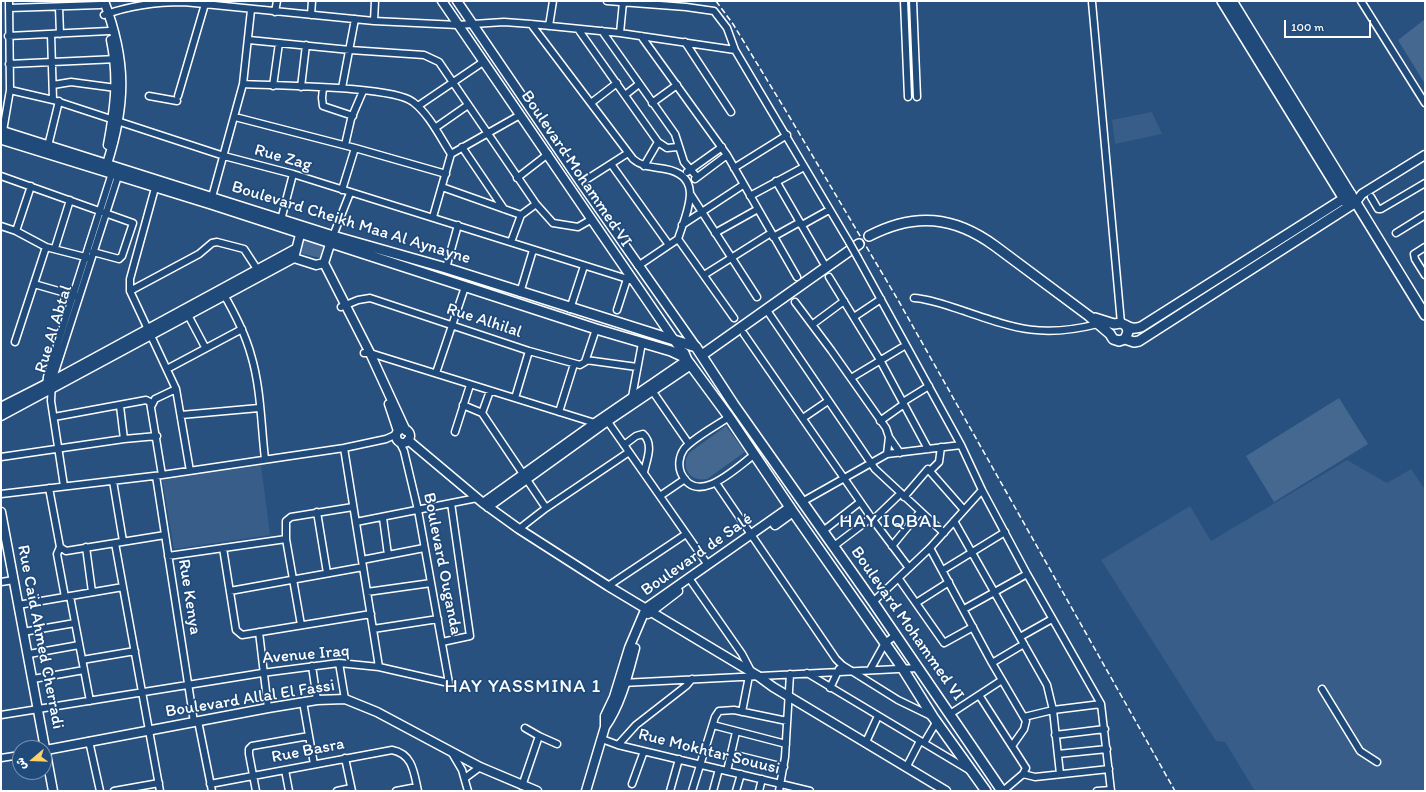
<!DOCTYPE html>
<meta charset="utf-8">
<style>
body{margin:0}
#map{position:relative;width:1426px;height:792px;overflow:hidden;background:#28517f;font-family:Itim,"Playpen Sans Arabic",sans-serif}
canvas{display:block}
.frame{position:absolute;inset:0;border:2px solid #fff;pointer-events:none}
.north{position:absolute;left:12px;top:740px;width:40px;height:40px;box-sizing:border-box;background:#1f4a7a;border:1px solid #7992af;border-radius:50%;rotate:251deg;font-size:11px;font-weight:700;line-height:16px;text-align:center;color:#fff}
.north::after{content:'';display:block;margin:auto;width:14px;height:18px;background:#ffd166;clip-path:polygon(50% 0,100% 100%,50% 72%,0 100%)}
.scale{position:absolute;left:1284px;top:20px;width:87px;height:18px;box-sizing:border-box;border:2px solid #fff;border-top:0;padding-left:5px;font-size:12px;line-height:14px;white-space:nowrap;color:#fff;-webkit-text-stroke:3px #1f4a7a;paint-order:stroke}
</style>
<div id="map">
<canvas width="1426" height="792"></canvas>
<div class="frame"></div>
<div class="north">ش</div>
<div class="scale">100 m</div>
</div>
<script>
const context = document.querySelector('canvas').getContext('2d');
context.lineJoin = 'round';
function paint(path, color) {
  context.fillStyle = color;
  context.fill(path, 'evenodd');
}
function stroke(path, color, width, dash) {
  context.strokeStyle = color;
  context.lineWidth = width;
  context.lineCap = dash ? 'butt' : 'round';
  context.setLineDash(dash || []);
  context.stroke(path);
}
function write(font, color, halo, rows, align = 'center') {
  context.font = font + ' Itim,sans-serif';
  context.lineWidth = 3.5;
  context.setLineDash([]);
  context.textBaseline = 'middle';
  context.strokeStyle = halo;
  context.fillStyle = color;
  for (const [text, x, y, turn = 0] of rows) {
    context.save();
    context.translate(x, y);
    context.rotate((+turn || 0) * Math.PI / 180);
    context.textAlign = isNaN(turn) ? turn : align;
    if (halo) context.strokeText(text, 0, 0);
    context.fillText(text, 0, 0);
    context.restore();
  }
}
paint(new Path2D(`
 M 1152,112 L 1162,134 L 1115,144 L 1112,120 Z
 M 1347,460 L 1387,483 L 1411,469 L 1423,487 L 1425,486 L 1425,791 L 1255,791 L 1225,742 L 1216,741 L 1101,560 L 1190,506 L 1211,541 Z
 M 261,465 L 270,535 L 174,549 L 162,478 Z`), '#375d88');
paint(new Path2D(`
 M 1425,19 L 1425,84 L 1398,40 Z
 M 304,239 L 324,244 L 320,258 L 300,253 Z
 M 1339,398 L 1368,444 L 1274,502 L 1246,456 Z
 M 726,426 L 745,452 L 707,479 C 690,482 680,468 689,453 Z`), '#446890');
const minor = new Path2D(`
 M 9,1 L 10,90 L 53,100 L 224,156 L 293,174 L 634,281
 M 607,1 L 686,7 L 714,11 L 727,28 L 735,50 L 849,242
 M 904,1 L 908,97
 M 913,1 L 917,97
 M 1361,1 L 1425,103
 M 1092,2 L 1121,323
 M 59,7 L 60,34
 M 9,8 L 100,5
 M 275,12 L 277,1
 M 104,15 C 131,5 156,2 184,2 L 374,21 L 458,25 L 504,22 L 531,24 L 620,33 L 735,50
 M 311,15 L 312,1
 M 374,21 L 375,1
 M 531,24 L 633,159 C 642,167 653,167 665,169 C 706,176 686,213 678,239 L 638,266
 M 549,26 L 553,1
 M 578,29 L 658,142 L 667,148 L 678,147
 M 602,31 L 675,134 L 684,162 L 697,177
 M 620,33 L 623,2
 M 51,34 L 53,100
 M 8,36 L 109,31
 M 641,36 L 727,155 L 797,277
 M 249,40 L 350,50 L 424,55 L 439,62 L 536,204 L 521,215 L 442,187
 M 685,42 L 731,112
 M 9,64 L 117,59
 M 243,84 C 275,86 393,86 413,102 C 429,114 440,137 451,154 L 433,217
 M 53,85 L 71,82 L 116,88
 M 273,86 L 279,43
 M 301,87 L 306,45
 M 323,88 L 322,98 L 323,106 L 353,116
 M 342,88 L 355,19
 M 625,95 L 639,84
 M 149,96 L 177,101
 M 178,96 L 205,4
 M 591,103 L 617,83
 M 652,103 L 677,85
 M 418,106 L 483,62
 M 235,117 L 355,148 L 446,174
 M 435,128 L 468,105
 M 3,131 L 10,90
 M 345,145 L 351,119 L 363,91
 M 48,146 L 59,101
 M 462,147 L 504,209
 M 451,154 L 520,115
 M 611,164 L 669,245
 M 644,166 L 658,142
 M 734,168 L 787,135
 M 687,172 L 722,147
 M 1,176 L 133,223 L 122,256 L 119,259 L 93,252
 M 517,178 L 548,154
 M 695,179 L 727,155
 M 776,181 L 823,262
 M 581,183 L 628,153
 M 155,188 L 130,279 L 130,291 L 176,389 L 190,471
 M 342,190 L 355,148
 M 691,195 L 757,297
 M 750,196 L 804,167
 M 212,197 L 243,84 L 251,10
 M 1371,197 L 1378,209 L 1381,209 L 1425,183
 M 536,204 L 553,223 L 578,227 L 592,219
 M 281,220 L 293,174
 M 682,225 L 743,185
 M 802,225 L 829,210
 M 1,226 L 16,231 L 46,247
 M 16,231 L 31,186
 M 715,233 L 758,209
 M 1396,233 L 1425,215
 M 333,236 L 350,193
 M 773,237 L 800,222
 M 678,239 L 734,318
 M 511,242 L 521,215
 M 1425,247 L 1414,254 L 1415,259 L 1425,275
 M 55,248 L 70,200
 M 858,258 L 961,445 L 982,490 L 1027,574 L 1101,704 L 1111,791
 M 446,268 L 458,225
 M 704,275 L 771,233
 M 829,277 L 880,360 L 928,449
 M 34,284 L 76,296
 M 130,291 L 199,254 L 212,243 L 217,242 L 244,249 L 259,272
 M 223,293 C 234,312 245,333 251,355 C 261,388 261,425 265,459
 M 520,293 L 533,250
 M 914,298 C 931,299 948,306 964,311 C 1017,329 1042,338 1098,324
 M 795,302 L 831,350 L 886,428 L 889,437 L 887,454
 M 341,307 L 358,300 L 370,298 L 529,351 L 580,365 L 585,362 L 596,329
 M 570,309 L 584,266
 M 766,309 L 875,469 L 944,533
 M 617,310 L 627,279
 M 188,315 L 205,347
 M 854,317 L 881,299
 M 813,324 L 844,301
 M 744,334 L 873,520 L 909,568
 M 15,342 L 46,247 L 89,258
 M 364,353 L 370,353 L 598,424
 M 586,360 L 637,367
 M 167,369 L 242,329
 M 436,373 L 465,287
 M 851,378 L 906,345
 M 46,386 L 47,377 L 112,173
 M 651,389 L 689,444
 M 490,391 L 482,413 L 546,508
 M 632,397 L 642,343
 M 515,398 L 529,351
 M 903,402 L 929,386
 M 152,405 L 155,399 L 176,389
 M 463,405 L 482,413
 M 120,406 L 124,439
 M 559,412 L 574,364
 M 181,415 L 259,408
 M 54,417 L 146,400 L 150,402 L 162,475
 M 729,417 C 716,426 693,438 684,449 C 679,456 678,466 681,473 C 697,508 737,467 755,454
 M 803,418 L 828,401
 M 606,419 L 708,565
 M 880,421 L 904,404
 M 455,432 L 470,385
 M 889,437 L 900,453
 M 624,445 L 636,436 L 643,434 C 654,444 647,459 644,472
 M 344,448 L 379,667
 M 1,457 L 124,439 L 157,436
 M 930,471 L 939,462 L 941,447
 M 156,476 L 194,722
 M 113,481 L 123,541
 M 716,483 L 836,659 L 842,665 L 898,700 L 931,716
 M 64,486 L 51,401 L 52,381 L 118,176
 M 49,488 L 60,547 L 66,551 L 165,535
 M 1,494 L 162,475 L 344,448 L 386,439 L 397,434
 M 660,496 L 685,479
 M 904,497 L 928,469 L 964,510
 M 802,502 L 887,454 L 961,445
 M 317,512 L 327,573
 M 383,518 L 388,555
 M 873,520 L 900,494
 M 954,521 L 1047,685 L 1053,710 L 1060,774
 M 356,522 L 477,498
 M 519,529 L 546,508 L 629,452
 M 823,531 L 860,502
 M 115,543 L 160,791
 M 834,546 L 871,518
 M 892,546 L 920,512
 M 60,547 L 57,554 L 65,597
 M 86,547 L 92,592
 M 223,548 L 236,630 L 242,635 L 371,614
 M 930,548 L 992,663 L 1026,721 L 1024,729 L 1012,746
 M 168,556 L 286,539
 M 362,560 L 424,548
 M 943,570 L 1005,532
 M 689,578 L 742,654 L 752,673
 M 899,579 L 944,643 L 973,627
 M 1,582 L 14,580
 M 608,586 L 686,534
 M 230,591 L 363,567
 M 367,592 L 431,583
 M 70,596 L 90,701
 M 873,602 L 930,548 L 982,490
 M 916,603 L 949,582
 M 18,605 L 123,587
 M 964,609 L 1027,574
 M 301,625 L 286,539 L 286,521 L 291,517 L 353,507
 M 373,629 L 438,619
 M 23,632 L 75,623
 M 259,632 L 268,708
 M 1020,637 L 1052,619
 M 442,642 L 470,636 L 451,503
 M 29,654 L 79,645
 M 82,660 L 135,651
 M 339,663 L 345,699
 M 992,663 L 1024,644
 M 312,666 L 317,700
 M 870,670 L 885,643 L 896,635
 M 807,673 L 969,770
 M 33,679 L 84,670
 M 622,683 L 918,668
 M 830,688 L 839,669
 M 1322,689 L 1360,751 L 1377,762
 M 979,695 L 1026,768 L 1023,774 L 1003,791
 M 303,702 L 314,764
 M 742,712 L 749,676
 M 950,714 L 1002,680
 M 1,715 L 262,673 L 339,663 L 379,667 L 449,683 L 418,510 L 404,451 L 400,443
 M 1024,717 L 1053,710 L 1101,704
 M 198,721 L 212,791
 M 713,725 L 786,744
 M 525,728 L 539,736
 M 1055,735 L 1105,729
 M 602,739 L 618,745 L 810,791
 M 89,741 L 100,791
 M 866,742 L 878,716
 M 924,743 L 937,721
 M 618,745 L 636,725 L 686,686 L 692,679
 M 452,753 L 462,770 L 468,791
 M 732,754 L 784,767
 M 1058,754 L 1107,749
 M 1,758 L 20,755
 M 345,758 L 352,791
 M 907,766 L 920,741
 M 285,770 L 289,791
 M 727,771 L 736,732
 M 1023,774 L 1035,777 L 1109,769
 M 465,778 L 480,767
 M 210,784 L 392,750 C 413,754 414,773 418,791
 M 632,784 L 644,751
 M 522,786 L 539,736 L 557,744
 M 114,791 L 159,783
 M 256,791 L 249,754 L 249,749 L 252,746 L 309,736
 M 337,791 L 351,788
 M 396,791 L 417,787
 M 670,791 L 679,759
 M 692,791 L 715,717 L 719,711 L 734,710 L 787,721
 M 713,791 L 719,769
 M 736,791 L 741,774
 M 759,791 L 762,779
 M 779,791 L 785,757 L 790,674
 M 1097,791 L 1111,790`);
const tertiary = new Path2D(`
 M 104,1 C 127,61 126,104 107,164
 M 442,1 L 685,356
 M 457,1 L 581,183 L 696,347
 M 108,145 C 115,107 119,78 111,40
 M 1356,202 L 1362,194 L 1425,155
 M 302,227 L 294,258 L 316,265 L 324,263 L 332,238
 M 324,263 L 370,353 L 406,431
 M 389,404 L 398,431
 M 1,407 L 52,381 L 295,249
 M 1,416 L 294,258
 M396 436a7 7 0 1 1 14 0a7 7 0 1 1-14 0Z
 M 408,440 L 483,503 L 519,529 L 608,586 L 758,676 L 773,687 L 946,791
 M 483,503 L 595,423 L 687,360
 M 488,507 L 602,425 L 691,365
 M 1,512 L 53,791
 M 775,525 L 793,512
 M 648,614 L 678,591
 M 605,727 C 621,705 628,674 635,648
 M 46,750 L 268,708 L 317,700 L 345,699 L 377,712 L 480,767 L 537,791
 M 586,791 L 605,727 L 605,716 L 614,697 L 629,648 L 646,608 L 790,507`);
const secondary = new Path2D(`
 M 1222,1 L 1347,204
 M 1232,1 L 1425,315
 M 1,131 L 333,236 L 446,268 L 696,347 L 734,405 L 873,602 L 1002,791
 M 1,139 L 211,204 L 596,329 L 671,351 L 686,358
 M 869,236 C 915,212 954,216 995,246 L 1089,316 L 1110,334 L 1113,339 L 1119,341 L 1125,339 L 1128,332 L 1127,328
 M 1095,318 L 1114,324 L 1121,323 C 1129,327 1131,330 1141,327 L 1351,194
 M 1125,339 L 1134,342 L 1139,341 L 1356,202
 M 684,353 L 687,360 L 729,417 L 793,512 L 903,669 L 933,717 L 986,791
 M 702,355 L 859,244`);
stroke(minor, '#fff', 9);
stroke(tertiary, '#fff', 11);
stroke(secondary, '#fff', 12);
stroke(minor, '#1f4a7a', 6);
stroke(tertiary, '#1f4a7a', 8);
stroke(secondary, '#1f4a7a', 9);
stroke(new Path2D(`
 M 716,1 L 733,24 L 789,116 L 898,300 L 1175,791`), '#fff', 1.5, [6, 3]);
const minorBridge = new Path2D(`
 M 849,242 L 858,258`);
stroke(minorBridge, '#fff', 9, []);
stroke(minorBridge, '#1f4a7a', 6);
write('17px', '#fff', '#1f4a7a', [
 ["Rue Zag",283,158,16],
 ["Boulevard Mohammed VI",576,169,56],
 ["Boulevard Cheikh Maa Al Aynayne",351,223,17],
 ["Rue Alhilal",484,321,18],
 ["Rue Al Abtal",54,329,-73],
 ["Boulevard de Salé",697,555,-35],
 ["Boulevard Ouganda",442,564,79],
 ["Rue Kenya",189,597,81],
 ["Boulevard Mohammed VI",907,624,55],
 ["Rue Caïd Ahmed Cherradi",40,637,79],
 ["Avenue Iraq",306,655,-5],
 ["Boulevard Allal El Fassi",250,699,-9],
 ["Rue Basra",308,751,-11],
 ["Rue Mokhtar Souusi",709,752,14]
]);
context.letterSpacing = '1px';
write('19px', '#fff', '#1f4a7a', [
 ["HAY IQBAL",891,522],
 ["HAY YASSMINA 1",523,687]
]);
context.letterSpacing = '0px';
</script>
